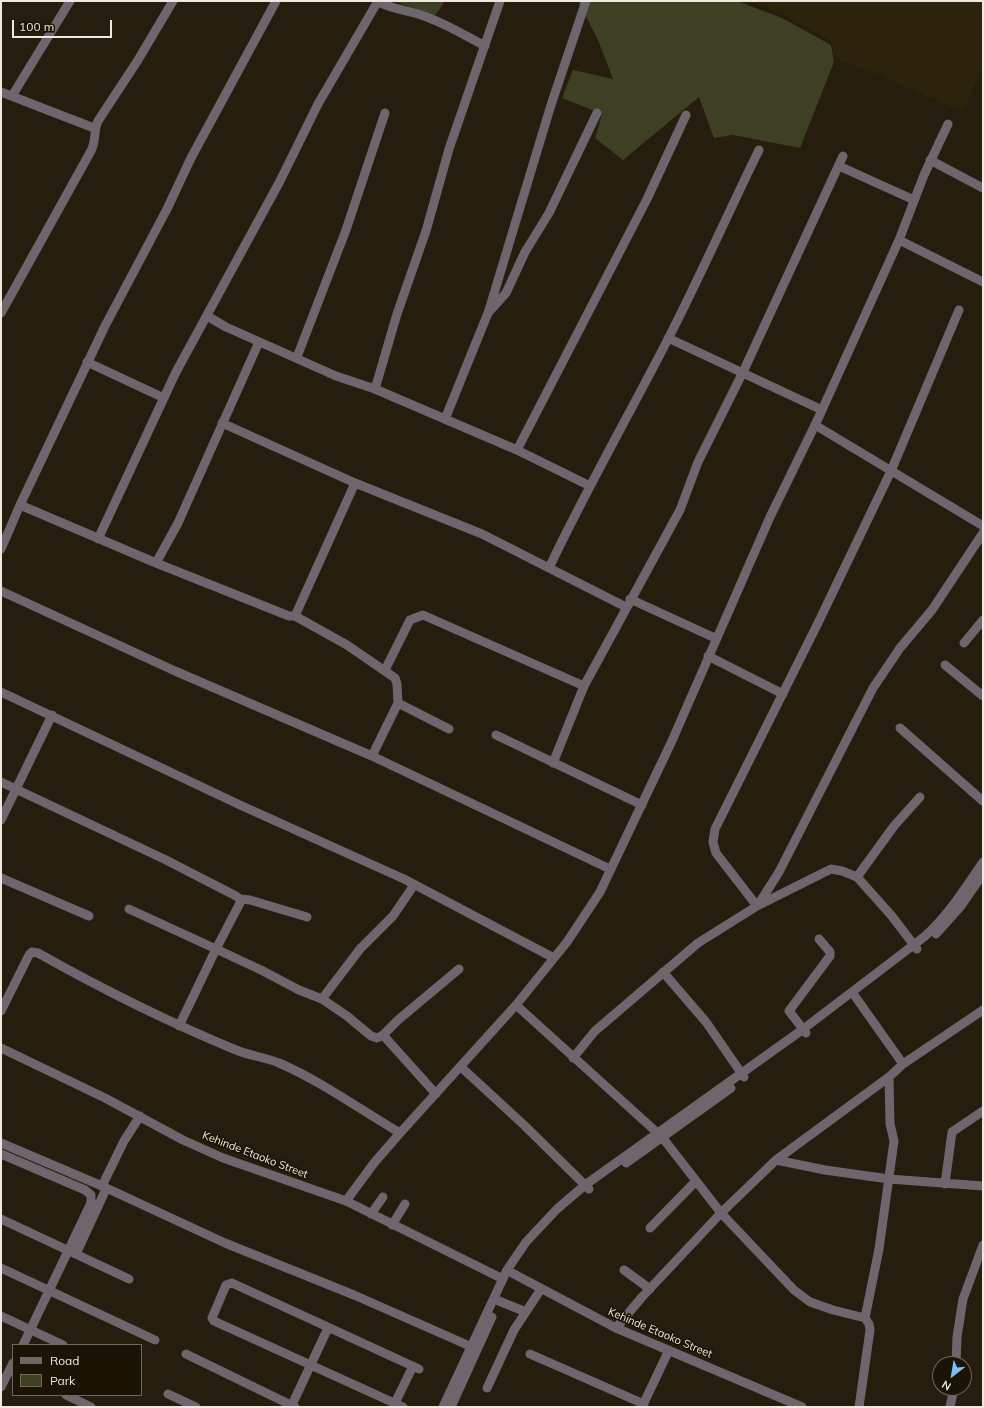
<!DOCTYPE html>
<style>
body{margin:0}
#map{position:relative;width:984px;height:1408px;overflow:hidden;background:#251d0e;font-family:Mulish,sans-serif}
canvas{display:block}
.frame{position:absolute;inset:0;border:2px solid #eee8de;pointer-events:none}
.legend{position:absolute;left:12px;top:1344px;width:130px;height:52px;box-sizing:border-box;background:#1b1405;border:1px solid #6f695c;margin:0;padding:5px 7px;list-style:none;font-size:12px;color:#eee8de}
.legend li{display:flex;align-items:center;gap:8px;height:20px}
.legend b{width:20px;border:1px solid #6f695c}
.north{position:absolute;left:932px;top:1356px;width:40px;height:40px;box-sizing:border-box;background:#1b1405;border:1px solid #6f695c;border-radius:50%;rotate:211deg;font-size:11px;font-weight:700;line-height:16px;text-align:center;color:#eee8de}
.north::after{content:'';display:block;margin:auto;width:14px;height:18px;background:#79bff8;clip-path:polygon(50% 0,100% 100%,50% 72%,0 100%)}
.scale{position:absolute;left:12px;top:20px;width:100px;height:18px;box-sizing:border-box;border:2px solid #eee8de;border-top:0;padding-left:5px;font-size:12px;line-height:14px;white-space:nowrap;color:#eee8de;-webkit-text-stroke:3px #1b1405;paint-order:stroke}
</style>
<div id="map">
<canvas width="984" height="1408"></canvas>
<div class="frame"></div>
<ul class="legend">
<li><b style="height:5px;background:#6d666c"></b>Road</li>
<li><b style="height:11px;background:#3e4023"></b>Park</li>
</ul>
<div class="north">N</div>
<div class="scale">100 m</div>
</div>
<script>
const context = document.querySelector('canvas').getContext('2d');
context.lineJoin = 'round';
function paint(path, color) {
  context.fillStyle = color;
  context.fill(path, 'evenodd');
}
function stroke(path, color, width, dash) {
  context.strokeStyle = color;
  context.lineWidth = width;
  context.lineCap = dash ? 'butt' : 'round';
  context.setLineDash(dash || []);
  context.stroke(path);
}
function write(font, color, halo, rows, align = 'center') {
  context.font = font + ' Mulish,sans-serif';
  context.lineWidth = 3.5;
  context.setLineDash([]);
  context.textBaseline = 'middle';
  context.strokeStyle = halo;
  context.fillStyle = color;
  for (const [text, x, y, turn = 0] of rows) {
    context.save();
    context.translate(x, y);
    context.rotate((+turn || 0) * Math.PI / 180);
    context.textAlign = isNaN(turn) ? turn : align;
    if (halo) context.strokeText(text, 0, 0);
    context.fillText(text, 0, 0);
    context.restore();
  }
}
paint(new Path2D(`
 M 748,1 L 983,1 L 983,66 L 963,112 L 877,74 L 834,58 L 831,41 L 782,14 Z`), '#2d220c');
paint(new Path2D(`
 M 394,1 L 445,1 L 435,16 Z
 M 578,1 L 737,1 L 782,18 L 831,45 L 834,62 L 800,148 L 733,135 L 714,138 L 699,97 L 623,160 L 595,138 L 602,114 L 562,98 L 573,70 L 613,79 L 598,40 Z`), '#3e4023');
stroke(new Path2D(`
 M 377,1 C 391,9 406,10 421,15 C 443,22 464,35 485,46
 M 1,92 L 94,128
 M 12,96 L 70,1
 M 930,160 L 983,188
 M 839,166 L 914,200
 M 899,240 L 983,282
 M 489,310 L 551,105 L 586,1
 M 1,313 L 92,149 C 97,136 93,131 98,121 L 138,60 L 173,1
 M 207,316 L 226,327 L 336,376 L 375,389 L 517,450 L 590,486
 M 668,338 L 822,410 L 815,425 L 983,526
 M 297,357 L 346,230 L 385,113
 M 87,362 L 164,398
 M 375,389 L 397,314 L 426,231 L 449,149 L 500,1
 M 822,410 L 899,240 L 924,175 L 948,124
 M 445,419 L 488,313 L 506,293 L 525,252 L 549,213 L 597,113
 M 222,423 L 355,483 L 482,534 L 626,607
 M 517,450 L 647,199 L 686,115
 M 20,505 L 156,563 L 289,616 L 295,616 L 347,645 L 395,678 L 397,684 L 398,703 L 372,756
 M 98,539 L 176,372 L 280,181 L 318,104 L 378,1
 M 1,549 L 20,505 L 105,326 L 167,209 L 191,158 L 276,1
 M 156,563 L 178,523 L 259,342
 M 549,568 C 586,490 629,415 668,339 C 700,277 728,213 759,150
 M 1,591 L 175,671 L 372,756 L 610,869
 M 630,599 L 715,638
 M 295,616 L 355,483
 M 964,643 L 983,620
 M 708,656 L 783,694
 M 945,665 L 983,696
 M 385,670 L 410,620 L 423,615 L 584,686
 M 1,692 L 240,805 L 404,879 L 554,958
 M 398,703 L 449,729
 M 900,728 L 983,801
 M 496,735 L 642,805
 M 553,763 L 584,686 L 680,510 L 698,462 L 743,372 L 843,156
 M 1,782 L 166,860 L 236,896 L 240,899 L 240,903 L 216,949 L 129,909
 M 1,820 L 52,715
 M 857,877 L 894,826 L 920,797
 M 1,878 L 89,916
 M 240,899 L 250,900 L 307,917
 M 758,905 L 779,872 L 873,688 L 900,648 L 932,610 L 983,533
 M 757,906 L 716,853 L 713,842 L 715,829 L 818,623 L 891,471 L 959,310
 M 936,934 L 961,906 L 983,874
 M 663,972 L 706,1022 L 744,1077
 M 852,992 L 903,1064
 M 322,999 L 360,949 L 393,916 L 414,885
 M 516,1005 L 662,1137 L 721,1213 L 794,1290 L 810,1302 L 833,1310 L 865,1318 L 869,1324 L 870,1330 L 859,1407
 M 1,1011 L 29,955 L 32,952 L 38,953 C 102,989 168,1022 236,1050 C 250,1056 265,1057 279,1063 C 321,1081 361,1110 400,1133
 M 179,1026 L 216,949 L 261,970 L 299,990 L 322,999 L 347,1016 L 371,1036 L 377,1038 L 383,1035 L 436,1094
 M 806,1033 L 789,1011 L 830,956 L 830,952 L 819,939
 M 383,1035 L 398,1020 L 459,969
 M 1,1048 L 105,1098 L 183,1140 L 223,1158 L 346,1201 L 503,1279
 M 573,1058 L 595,1031 L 698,943 L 757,906 L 831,869 L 842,871 L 857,877 L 891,915 L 917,949
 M 461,1067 L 525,1126 L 589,1189
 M 1,1143 L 102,1186 L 225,1243 L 354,1295 L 472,1347
 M 1,1154 L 85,1190 L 91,1195 L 91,1203 L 23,1345
 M 776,1160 L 825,1170 L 889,1179 L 983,1186
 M 626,1163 L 731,1088
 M 945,1184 L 952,1132 L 983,1111
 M 102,1186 L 124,1141 L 140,1116
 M 346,1201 L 374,1163 L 400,1133 L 516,1005 L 567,942 L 600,892 L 671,743 L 770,517 L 815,425
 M 371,1214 L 383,1197
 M 1,1219 L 129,1279
 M 392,1225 L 405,1204
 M 650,1228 L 696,1181
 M 76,1254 L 106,1189
 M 1,1268 L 155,1340
 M 624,1270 L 650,1289
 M 512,1273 L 616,1328 L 802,1407
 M 494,1299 L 526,1312
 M 1,1316 L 63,1345
 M 865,1318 L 879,1249 L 894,1141 L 890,1124 L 889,1077
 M 616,1328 L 642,1297 L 721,1213 L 776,1160 L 889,1077 L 903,1064 L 983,1010
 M 186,1354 L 295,1407
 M 530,1354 L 644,1404
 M 956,1364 L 957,1337 L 963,1299 L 983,1245
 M 1,1387 L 13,1363
 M 487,1388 L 514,1330 L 541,1289
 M 168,1394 L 196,1407
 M 66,1395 L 91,1407
 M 395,1403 L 413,1366
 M 291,1407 L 328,1328
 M 403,1407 L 214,1321 L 212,1318 L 226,1285 L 232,1283 L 419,1369
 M 443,1407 L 507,1270 L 526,1242 L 557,1209 L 585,1185 L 802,1030 L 924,937 C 948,916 965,888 983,862
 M 451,1407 L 492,1317
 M 642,1407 L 669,1350
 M 950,1407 L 954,1388`), '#6d666c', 9);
write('11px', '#eee8de', '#1b1405', [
 ["Kehinde Etaoko Street",255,1155,21],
 ["Kehinde Etaoko Street",660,1333,23]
]);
</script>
